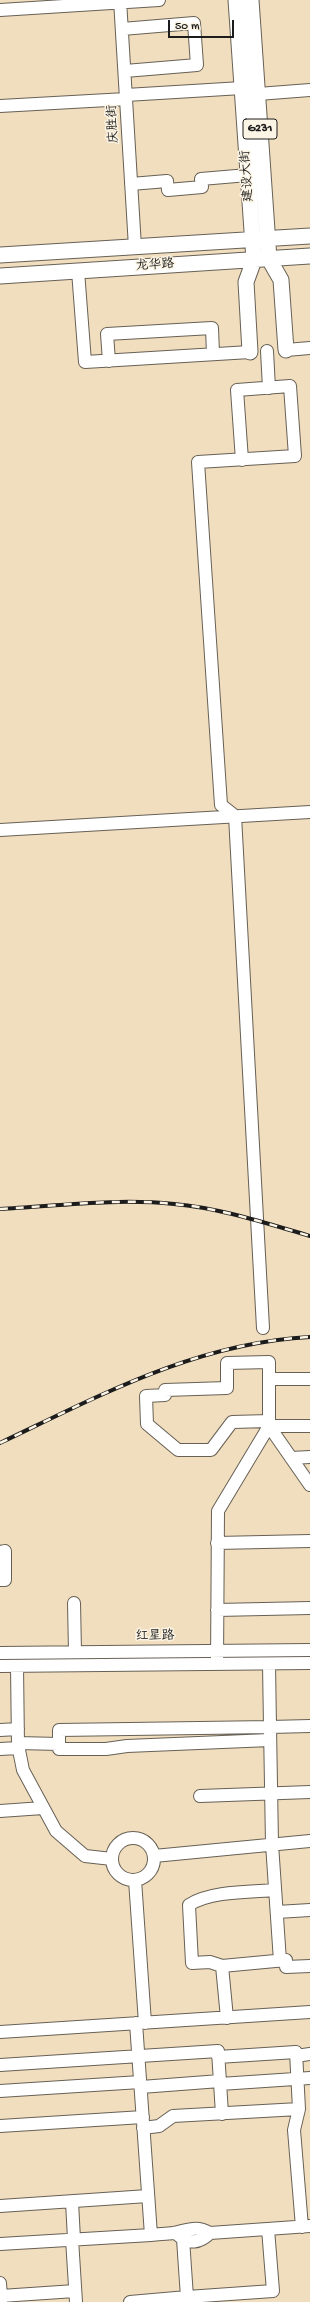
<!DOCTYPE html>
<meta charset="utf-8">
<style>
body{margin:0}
#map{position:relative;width:310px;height:2302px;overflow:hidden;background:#f1debf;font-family:"Gochi Hand",sans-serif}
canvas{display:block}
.scale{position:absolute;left:168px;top:20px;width:66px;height:18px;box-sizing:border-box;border:2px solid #1c1c1c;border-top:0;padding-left:5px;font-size:12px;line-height:14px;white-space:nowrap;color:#1c1c1c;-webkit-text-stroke:3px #fcf5e5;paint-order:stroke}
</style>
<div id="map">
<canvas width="310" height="2302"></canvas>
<div class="scale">50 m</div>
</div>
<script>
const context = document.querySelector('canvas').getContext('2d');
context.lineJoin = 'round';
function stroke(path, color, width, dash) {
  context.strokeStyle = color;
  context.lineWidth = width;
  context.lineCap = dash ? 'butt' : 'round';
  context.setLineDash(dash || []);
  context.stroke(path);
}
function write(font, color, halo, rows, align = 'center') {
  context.font = font + ' "Gochi Hand","LXGW WenKai TC",sans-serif';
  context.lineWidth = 3;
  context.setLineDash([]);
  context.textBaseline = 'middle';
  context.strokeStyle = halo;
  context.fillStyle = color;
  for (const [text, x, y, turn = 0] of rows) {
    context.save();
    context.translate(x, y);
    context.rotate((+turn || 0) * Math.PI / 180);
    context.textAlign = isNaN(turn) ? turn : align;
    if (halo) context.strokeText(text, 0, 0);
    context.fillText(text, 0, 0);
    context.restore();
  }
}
const minor = new Path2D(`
 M 120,0 L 135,247
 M 0,10 L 159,0
 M 122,29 L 194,23 L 197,65 L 125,71
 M 258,94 L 310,90
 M 126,95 L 242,88
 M 0,106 L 126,99
 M 131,184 L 167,181 L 168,190 L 202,187 L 201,179 L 248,175
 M 78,271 L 85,362 L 250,352
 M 286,350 L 310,348
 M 267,351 L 269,388
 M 109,361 L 107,334 L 212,328 L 213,354
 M 242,460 L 237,390 L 290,386 L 295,456 L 198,462 L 221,805 L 235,816 L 263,1328
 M 0,830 L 310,812
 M 269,1379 L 310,1379
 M 269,1421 L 232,1422 L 211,1450 L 178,1450 L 147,1424 L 146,1396 L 165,1395 L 165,1390 L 227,1388 L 227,1363 L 269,1362 L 269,1426 L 310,1426
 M 291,1458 L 310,1457
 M 217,1543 L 310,1541
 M 0,1552 L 5,1551 L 5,1580 L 0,1580
 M 74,1603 L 75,1652
 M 217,1610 L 310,1608
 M 0,1653 L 310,1650
 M 217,1664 L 218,1511 L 269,1426 L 310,1485
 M 269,1664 L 270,1727 L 310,1726
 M 0,1666 L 310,1663
 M 17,1666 L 18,1745 L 23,1770 L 56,1831 L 85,1856 L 112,1859
 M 0,1730 L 18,1729
 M 18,1743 L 59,1744 L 59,1730 L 270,1727 L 272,1844 L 280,1961
 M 59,1744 L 59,1749 L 106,1749 L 127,1746 L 270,1740
 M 0,1749 L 18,1748
 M 200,1796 L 310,1792
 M 0,1811 L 43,1808
 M112 1859a21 21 0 1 1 42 0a21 21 0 1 1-42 0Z
 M 154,1856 L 310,1841
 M 135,1880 L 145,2023
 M 275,1890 C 250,1892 210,1891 189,1905 L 192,1963 L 210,1962 L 222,1966 L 286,1960 L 286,1967 L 310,1966
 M 277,1912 L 310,1910
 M 222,1966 L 227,2018
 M 136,2023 L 151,2235
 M 0,2032 L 310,2012
 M 296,2056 L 310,2054
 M 218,2057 L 296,2052 L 299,2109 L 294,2130 L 302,2227
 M 0,2065 L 218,2051 L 222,2114
 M 220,2084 L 310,2078
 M 141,2087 L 220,2081
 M 0,2091 L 140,2082
 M 0,2126 L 143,2117
 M 143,2128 L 159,2126 L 173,2116 L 299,2109
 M 72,2202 L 74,2239
 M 0,2206 L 148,2196
 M 178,2235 C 189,2245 200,2243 210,2233
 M 72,2239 L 76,2302
 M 0,2244 L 151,2235 C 158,2234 166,2234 173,2233 C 188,2230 196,2225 210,2233 L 310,2226
 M 0,2283 L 1,2296
 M 187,2297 L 273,2291 L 268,2229
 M 1,2302 L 1,2296 L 75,2291
 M 130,2302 L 187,2297 L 183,2239`);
const major = new Path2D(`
 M 236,0 L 254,260 L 246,282 L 250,352
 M 251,0 L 269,259 L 281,280 L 286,350
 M 0,255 L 310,236
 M 0,276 L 310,256`);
stroke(minor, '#676055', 14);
stroke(major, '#676055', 17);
stroke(minor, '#fff', 12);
stroke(major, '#fff', 15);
const rail = new Path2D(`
 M 0,1209 C 57,1206 117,1198 174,1204 C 220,1208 265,1223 310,1236
 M 0,1443 C 101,1395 196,1343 310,1337`);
stroke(rail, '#1c1c1c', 4);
stroke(rail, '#fcf5e5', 2.5, [8]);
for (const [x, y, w] of [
 [260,129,34]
]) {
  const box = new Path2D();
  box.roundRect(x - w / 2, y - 10, w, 20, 3);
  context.fillStyle = '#fcf5e5';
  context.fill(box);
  stroke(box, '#1c1c1c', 1);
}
write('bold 12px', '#1c1c1c', null, [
 ["G231",260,129]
]);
write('13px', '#1c1c1c', '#fcf5e5', [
 ["庆胜街",114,124,-93],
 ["建设大街",248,176,-94],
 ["龙华路",155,266,-4],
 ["红星路",155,1637,-1]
]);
</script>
